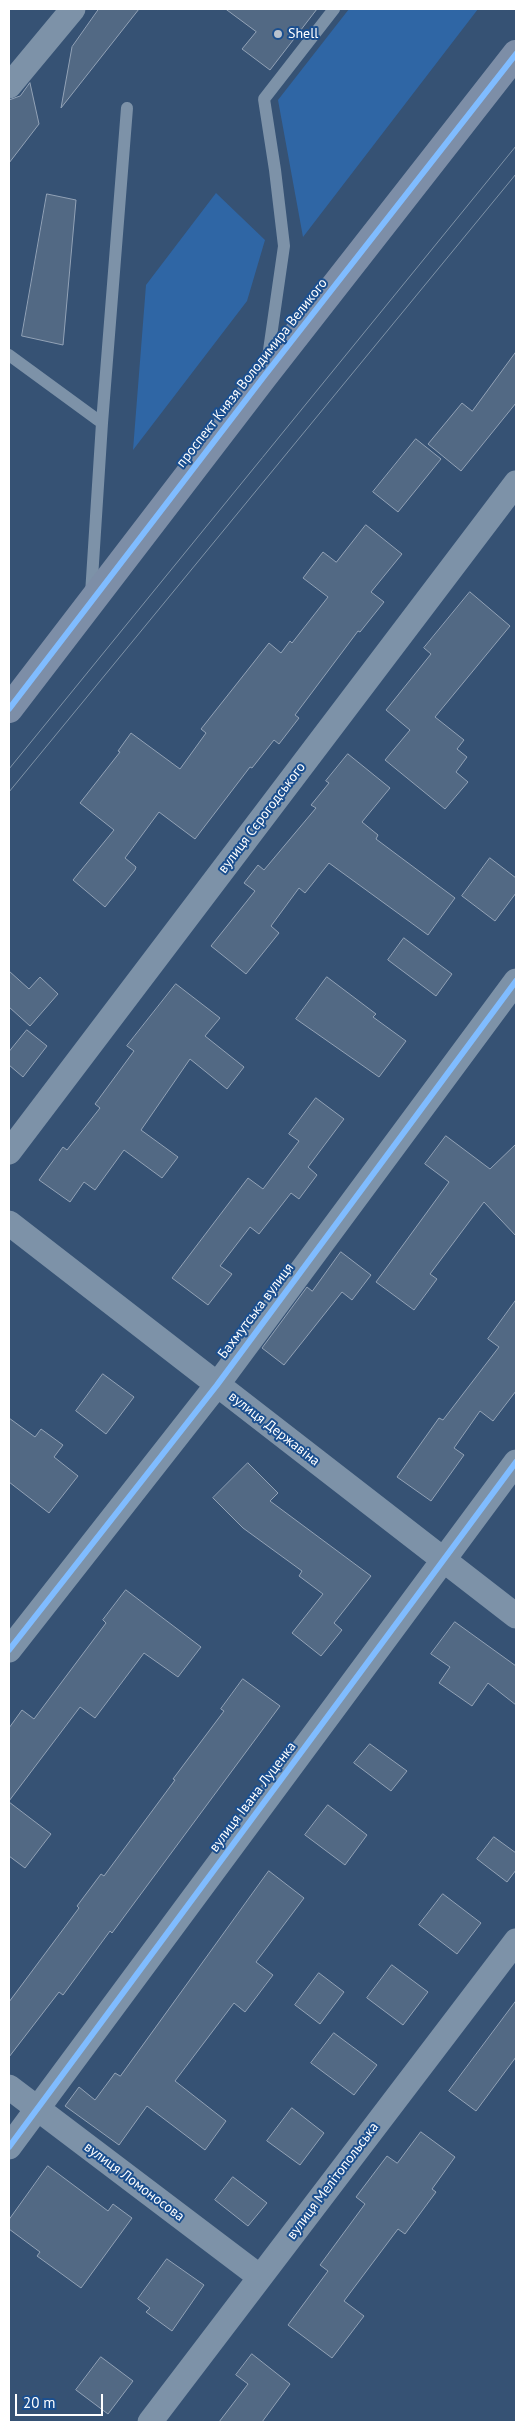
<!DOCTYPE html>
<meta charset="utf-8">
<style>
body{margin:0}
#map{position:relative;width:525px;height:2431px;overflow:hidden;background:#365274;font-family:"PT Sans",sans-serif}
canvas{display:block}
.frame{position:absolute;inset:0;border:10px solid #fff;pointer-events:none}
.scale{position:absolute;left:15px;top:2394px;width:88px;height:22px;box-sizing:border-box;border:2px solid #fff;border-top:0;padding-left:6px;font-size:15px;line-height:18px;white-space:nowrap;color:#fff;-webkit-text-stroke:4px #1b4f8f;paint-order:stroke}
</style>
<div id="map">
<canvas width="525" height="2431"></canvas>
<div class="frame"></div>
<div class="scale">20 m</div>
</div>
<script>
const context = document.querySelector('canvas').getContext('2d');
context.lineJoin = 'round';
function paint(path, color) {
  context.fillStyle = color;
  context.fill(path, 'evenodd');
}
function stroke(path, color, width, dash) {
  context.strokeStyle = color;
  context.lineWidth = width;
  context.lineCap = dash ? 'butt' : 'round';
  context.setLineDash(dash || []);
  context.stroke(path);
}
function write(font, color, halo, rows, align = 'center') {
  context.font = font + ' "PT Sans",sans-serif';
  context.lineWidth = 4;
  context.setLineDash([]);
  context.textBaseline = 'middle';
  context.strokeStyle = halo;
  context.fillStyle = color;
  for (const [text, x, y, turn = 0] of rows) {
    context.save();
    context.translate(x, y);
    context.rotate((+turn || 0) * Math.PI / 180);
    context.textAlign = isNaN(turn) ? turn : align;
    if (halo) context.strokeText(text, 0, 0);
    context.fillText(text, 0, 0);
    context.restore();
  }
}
paint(new Path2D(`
 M 349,9 L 478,9 L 303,237 L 278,100 Z
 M 216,193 L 265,240 L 247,301 L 133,450 L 146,285 Z`), '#2f66a5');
const building = new Path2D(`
 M 99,9 L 139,9 L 61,108 L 72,47 Z
 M 226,9 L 317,9 L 270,70 L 242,49 L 256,32 Z
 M 30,83 L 39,124 L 9,163 L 9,100 L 20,96 Z
 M 47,194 L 76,200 L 63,345 L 22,336 Z
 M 516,352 L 516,403 L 461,471 L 428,444 L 462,403 L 472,411 Z
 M 416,439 L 441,459 L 398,512 L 373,492 Z
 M 366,525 L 402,554 L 371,592 L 384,602 L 360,632 L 358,631 L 295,715 L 299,718 L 279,744 L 274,740 L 252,768 L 250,767 L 195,839 L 159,812 L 125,858 L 136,867 L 135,870 L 105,907 L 73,880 L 114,830 L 80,803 L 120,752 L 118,751 L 131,733 L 180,769 L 206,733 L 201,729 L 269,643 L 281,653 L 290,641 L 292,643 L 328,597 L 303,578 L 323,552 L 336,562 Z
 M 470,592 L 510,626 L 435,717 L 464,740 L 457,749 L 467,757 L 456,772 L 468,782 L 445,809 L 385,760 L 410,730 L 386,710 L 431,654 L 424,648 Z
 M 348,754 L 390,788 L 362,822 L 378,835 L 376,839 L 455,898 L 428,935 L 329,863 L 305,893 L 299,888 L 271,926 L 279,933 L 246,974 L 211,946 L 255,891 L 244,883 L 258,865 L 264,870 L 316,808 L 311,805 L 329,783 L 326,781 Z
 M 490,858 L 516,878 L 516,893 L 495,921 L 462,896 Z
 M 404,938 L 452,974 L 436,996 L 388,960 Z
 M 9,971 L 29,989 L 40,977 L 58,994 L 30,1026 L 9,1007 Z
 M 327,977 L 376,1014 L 373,1017 L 406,1041 L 379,1077 L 296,1019 Z
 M 176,984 L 220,1018 L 205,1036 L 244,1067 L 227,1089 L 190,1059 L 141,1130 L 178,1157 L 162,1178 L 124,1150 L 95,1190 L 84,1182 L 70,1202 L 39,1180 L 63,1147 L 67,1150 L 100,1108 L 95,1104 L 134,1051 L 127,1046 Z
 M 27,1030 L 47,1046 L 23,1077 L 9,1065 L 9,1052 Z
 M 316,1098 L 344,1119 L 308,1167 L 317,1175 L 299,1199 L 291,1193 L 259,1234 L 250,1227 L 220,1266 L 232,1274 L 208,1305 L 172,1278 L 248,1178 L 263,1189 L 299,1141 L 289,1134 Z
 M 446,1136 L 490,1169 L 516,1144 L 516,1236 L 484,1202 L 430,1274 L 437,1279 L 414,1310 L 376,1282 L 449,1182 L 425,1164 Z
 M 341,1252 L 371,1275 L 352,1300 L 342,1292 L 284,1365 L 262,1348 L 307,1287 L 312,1291 Z
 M 516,1300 L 516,1391 L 493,1421 L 480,1411 L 454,1448 L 464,1455 L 431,1501 L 397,1477 L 439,1418 L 443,1420 L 499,1347 L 488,1339 Z
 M 103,1374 L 134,1397 L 106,1434 L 76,1411 Z
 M 9,1418 L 35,1437 L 41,1429 L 63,1445 L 54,1457 L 78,1476 L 49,1513 L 9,1482 Z
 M 248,1463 L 278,1493 L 270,1501 L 371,1576 L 334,1623 L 342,1630 L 321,1656 L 292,1633 L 323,1594 L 299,1576 L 302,1571 L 243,1528 L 213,1498 Z
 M 126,1590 L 201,1647 L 178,1677 L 144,1653 L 95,1718 L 80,1707 L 9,1801 L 9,1728 L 22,1710 L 34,1719 L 106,1623 L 103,1620 Z
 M 455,1622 L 516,1666 L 516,1705 L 488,1683 L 472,1706 L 439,1683 L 450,1667 L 431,1654 Z
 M 243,1679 L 280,1706 L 112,1933 L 110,1931 L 63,1995 L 59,1992 L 9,2057 L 9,2002 L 79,1908 L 77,1906 L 101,1874 L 104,1876 L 175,1780 L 173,1779 L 224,1711 L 221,1709 Z
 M 370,1744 L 407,1771 L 391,1791 L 354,1763 Z
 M 9,1802 L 51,1834 L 25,1868 L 9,1856 Z
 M 328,1805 L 367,1835 L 345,1865 L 305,1835 Z
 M 494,1837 L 516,1853 L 516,1870 L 507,1882 L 477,1859 Z
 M 269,1871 L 304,1898 L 256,1962 L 273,1975 L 245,2012 L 234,2003 L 175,2081 L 226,2121 L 205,2150 L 147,2106 L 119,2145 L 65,2106 L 79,2087 L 95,2100 L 115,2073 L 120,2076 Z
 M 443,1894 L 481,1923 L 457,1954 L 419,1925 Z
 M 392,1965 L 428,1992 L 403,2025 L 367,1998 Z
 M 319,1973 L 344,1992 L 320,2024 L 295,2005 Z
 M 516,2001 L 516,2057 L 476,2111 L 449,2091 Z
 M 334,2033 L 377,2065 L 354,2095 L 311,2063 Z
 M 292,2108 L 324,2133 L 300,2165 L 267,2141 Z
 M 421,2132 L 455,2157 L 432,2189 L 436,2192 L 405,2234 L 398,2229 L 344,2301 L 364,2316 L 332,2358 L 288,2325 L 328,2271 L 320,2265 L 365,2204 L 356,2197 L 387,2156 L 397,2163 Z
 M 48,2166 L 108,2211 L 113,2204 L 132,2218 L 81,2288 L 37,2256 L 40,2252 L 9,2229 L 9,2220 Z
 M 233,2177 L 267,2203 L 248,2226 L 215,2200 Z
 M 167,2259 L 204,2285 L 172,2331 L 146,2312 L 150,2308 L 138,2299 Z
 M 252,2354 L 290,2384 L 262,2422 L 219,2422 L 248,2384 L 236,2375 Z
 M 101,2357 L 133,2381 L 108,2414 L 76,2390 Z`);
paint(building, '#526984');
stroke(building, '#92a2b6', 1);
stroke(new Path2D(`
 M 9,355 L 102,423
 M 267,364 L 284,246 L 275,170 L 264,99 L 334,9
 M 91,594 L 102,423 L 127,108`), '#7d92a8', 12);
stroke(new Path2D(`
 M 9,86 L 73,9
 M 9,1152 L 516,483
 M 9,1223 L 516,1616
 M 9,1650 L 217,1385 L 516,981
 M 9,2087 L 260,2277
 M 9,2147 L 516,1462
 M 150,2422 L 516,1941`), '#7d92a8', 25);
stroke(new Path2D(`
 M 9,709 L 265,375 L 516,54`), '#7d8ea7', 28);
stroke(new Path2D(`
 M 9,769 L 516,146
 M 9,792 L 516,174`), '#7e92a7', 1);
stroke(new Path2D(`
 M 9,709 L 265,375 L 516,54
 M 9,1650 L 217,1385 L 516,981
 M 9,2147 L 516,1462`), '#80bcff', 6);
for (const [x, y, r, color] of [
 [278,34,5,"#b9c2ce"]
]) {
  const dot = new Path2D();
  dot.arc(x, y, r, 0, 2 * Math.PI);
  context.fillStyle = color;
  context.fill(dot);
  stroke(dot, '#1b4f8f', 2);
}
write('14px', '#fff', '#1b4f8f', [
 ["Shell",288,34]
], 'left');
write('14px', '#fff', '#1b4f8f', [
 ["проспект Князя Володимира Великого",252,373,-52],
 ["вулиця Сєрогодського",262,818,-53],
 ["Бахмутська вулиця",256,1311,-53],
 ["вулиця Державіна",274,1429,38],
 ["вулиця Івана Луценка",253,1797,-53],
 ["вулиця Мелітопольська",333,2181,-53],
 ["вулиця Ломоносова",134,2182,37]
]);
</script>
